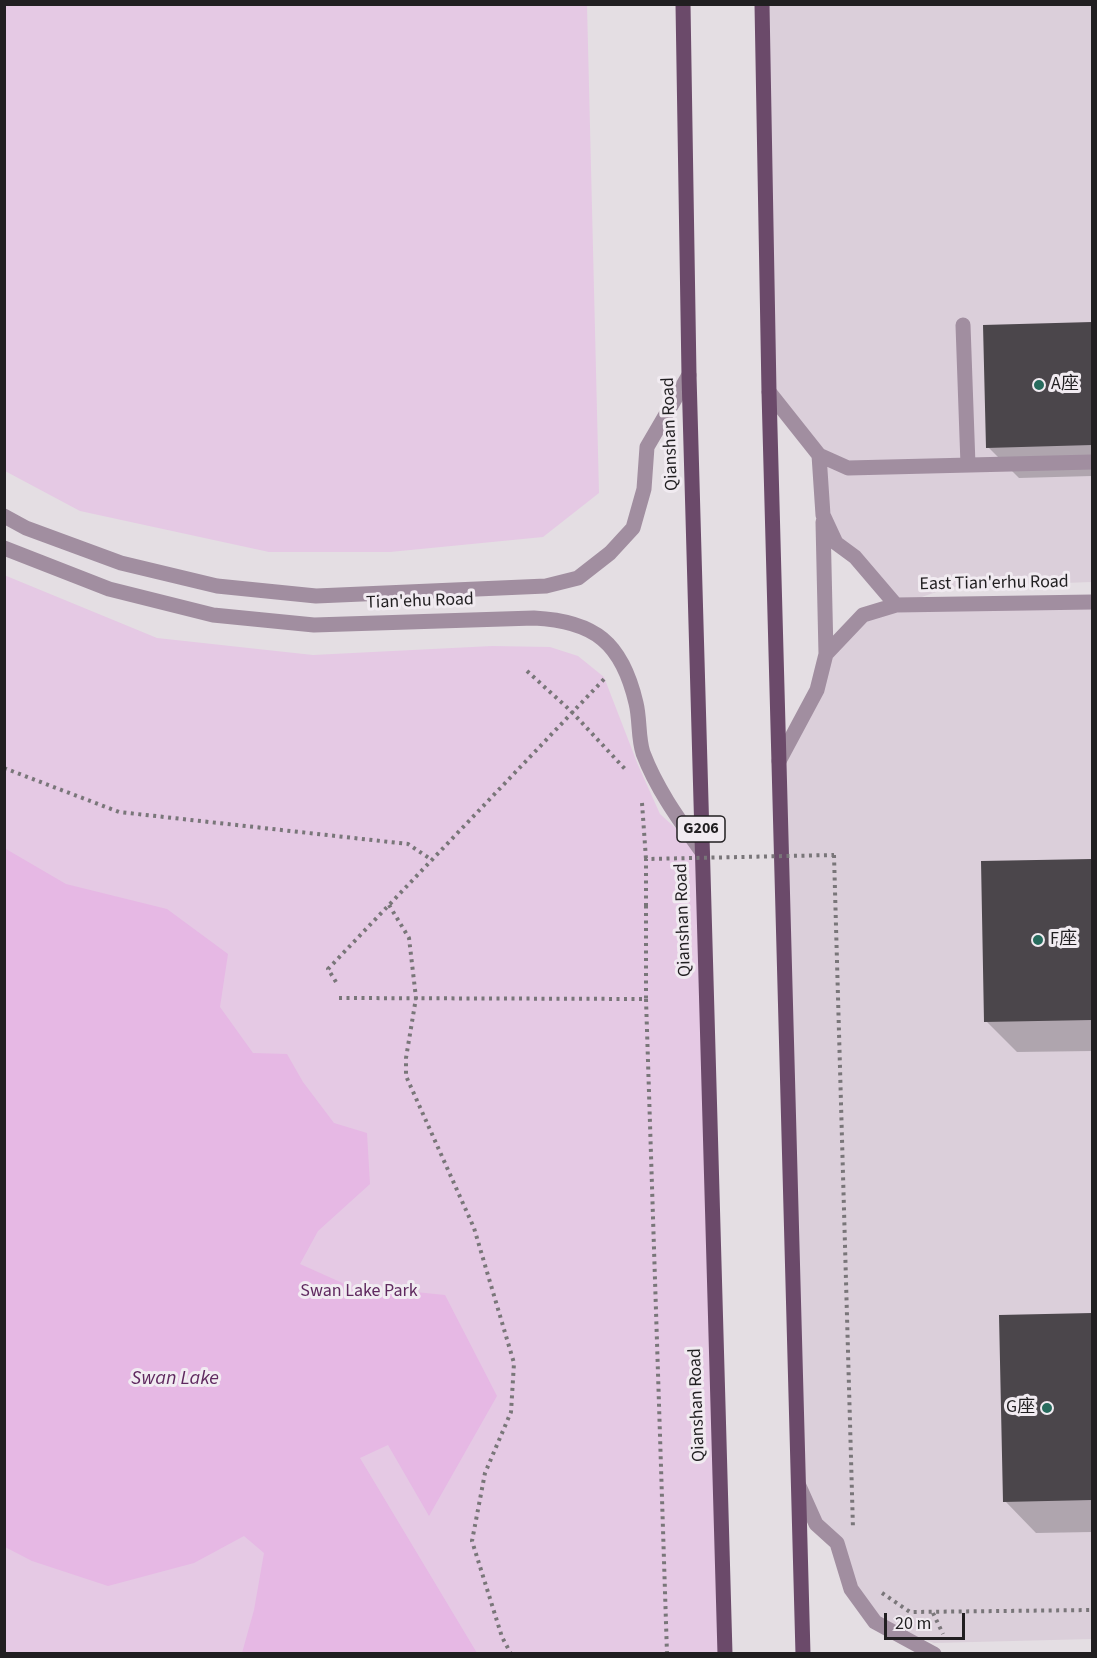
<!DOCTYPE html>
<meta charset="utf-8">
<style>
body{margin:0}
#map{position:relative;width:1097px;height:1658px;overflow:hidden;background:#e4dee3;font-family:"Source Sans 3",sans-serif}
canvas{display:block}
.frame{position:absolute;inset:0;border:6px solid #211f21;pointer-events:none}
.scale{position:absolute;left:884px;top:1613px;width:81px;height:27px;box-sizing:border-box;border:3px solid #211f21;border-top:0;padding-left:8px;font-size:18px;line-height:21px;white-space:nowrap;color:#211f21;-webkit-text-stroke:4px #f1ebf1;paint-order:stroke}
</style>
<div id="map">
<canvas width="1097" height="1658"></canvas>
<div class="frame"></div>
<div class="scale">20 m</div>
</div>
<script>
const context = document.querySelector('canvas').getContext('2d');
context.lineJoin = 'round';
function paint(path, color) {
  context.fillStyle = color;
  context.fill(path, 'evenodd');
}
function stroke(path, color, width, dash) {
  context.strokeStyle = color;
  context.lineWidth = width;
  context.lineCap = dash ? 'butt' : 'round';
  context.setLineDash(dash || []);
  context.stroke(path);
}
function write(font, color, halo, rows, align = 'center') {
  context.font = font + ' "Source Sans 3","Noto Sans SC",sans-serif';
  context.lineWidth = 6;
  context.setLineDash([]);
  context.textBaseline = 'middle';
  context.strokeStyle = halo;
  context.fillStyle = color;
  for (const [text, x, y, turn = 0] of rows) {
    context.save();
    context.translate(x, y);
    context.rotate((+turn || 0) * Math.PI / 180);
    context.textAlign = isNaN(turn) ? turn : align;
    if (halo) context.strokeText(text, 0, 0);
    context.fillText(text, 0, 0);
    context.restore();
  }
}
paint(new Path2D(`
 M 762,5 L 1092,5 L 1092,582 L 951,587 L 898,605 L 1092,602 L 1092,1639 L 934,1643 L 875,1622 L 837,1543 L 799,1486 L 779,761 L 826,654 L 863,615 L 895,606 L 836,543 L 819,455 L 769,392 Z`), '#dbcfda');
paint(new Path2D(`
 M 4,5 L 587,5 L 599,493 L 543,537 L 390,552 L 269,552 L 80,511 L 5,471 Z
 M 4,575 L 157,638 L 313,655 L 492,646 L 550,647 L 578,656 L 604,677 L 638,765 L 660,814 L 702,852 L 725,1653 L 5,1653 Z`), '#e5c9e4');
paint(new Path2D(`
 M 5,793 L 6,849 L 66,884 L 167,909 L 228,954 L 220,1007 L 253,1053 L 287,1054 L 303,1082 L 334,1123 L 367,1133 L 370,1184 L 318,1231 L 300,1264 L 347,1285 L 445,1295 L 497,1396 L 429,1516 L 388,1445 L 360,1458 L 477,1653 L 242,1653 L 254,1610 L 264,1553 L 244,1536 L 194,1563 L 108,1586 L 32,1561 L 5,1547 Z`), '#e6b8e4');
paint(new Path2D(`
 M 1092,323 L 1092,476 L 1019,478 L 988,447 L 985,326 Z
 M 1092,860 L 1092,1051 L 1017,1052 L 986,1021 L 983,862 Z
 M 1092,1314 L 1092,1532 L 1036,1533 L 1005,1501 L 1001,1316 Z`), '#0003');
paint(new Path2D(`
 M 1092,322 L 1092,445 L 986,448 L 983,325 Z
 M 1092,859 L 1092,1020 L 984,1022 L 981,861 Z
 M 1092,1313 L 1092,1500 L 1003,1502 L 999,1315 Z`), '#4b464b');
stroke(new Path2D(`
 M 527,671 L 572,712 L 625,769
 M 4,768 L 119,812 L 408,844 L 432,860
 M 642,803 L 646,859
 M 834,855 L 853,1529
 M 389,905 L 409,938 L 416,998 L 406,1058 L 406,1076 L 474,1228 L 514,1363 L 511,1412 L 485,1473 L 472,1541 L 502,1637 L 511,1654
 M 336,982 L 328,969 L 607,676
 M 339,998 L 646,999 L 646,906
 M 646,999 L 667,1654
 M 882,1593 L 910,1612 L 1092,1610
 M 933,1613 L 943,1634`), '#797679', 4, [3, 4.5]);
stroke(new Path2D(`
 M 963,325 L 968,465
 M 769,392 L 819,455 L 823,515 L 836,543 L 855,557 L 896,605
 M 819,455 L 848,468 L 1092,462
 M 4,516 L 26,528 L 121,563 L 217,586 L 316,596 L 546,586 L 578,578 L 610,553 L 633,528 L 644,489 L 647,447 L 689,375
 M 823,522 L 826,654
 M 4,548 L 109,589 L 213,615 L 314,625 L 534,618 C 595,621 622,643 636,703 C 640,719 638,738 643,753 C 657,790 680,821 702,852
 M 779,761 L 817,690 L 826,654 L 863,615 L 896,605 L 1092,602
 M 799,1486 L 816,1524 L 837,1543 L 851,1589 L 875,1622 L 934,1654`), '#a18ea0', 15);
stroke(new Path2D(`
 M 683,4 L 689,375 L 725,1654
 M 762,4 L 769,392 L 803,1654`), '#6b4a6a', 15);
stroke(new Path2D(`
 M 646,906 L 646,859 L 834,855`), '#797679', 4, [3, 4.5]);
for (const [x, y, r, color] of [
 [1039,385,6,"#276b5d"],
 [1038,940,6,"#276b5d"],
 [1047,1408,6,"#276b5d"]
]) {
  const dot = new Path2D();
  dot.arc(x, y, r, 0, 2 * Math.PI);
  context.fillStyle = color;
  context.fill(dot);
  stroke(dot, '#f1ebf1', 2);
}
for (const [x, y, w] of [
 [701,829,48]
]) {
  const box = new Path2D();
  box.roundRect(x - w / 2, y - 13, w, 26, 4.5);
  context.fillStyle = '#f1ebf1';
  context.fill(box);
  stroke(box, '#211f21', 1.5);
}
write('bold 16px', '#211f21', null, [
 ["G206",701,829]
]);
write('18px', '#211f21', '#f1ebf1', [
 ["A座",1051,385],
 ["F座",1050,940],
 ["G座",1035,1408,"right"]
], 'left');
write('18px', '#211f21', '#f1ebf1', [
 ["Qianshan Road",671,434,-92],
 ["East Tian'erhu Road",994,584,-1],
 ["Tian'ehu Road",420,602,-2],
 ["Qianshan Road",684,920,-92],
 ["Qianshan Road",698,1405,-92]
]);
write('18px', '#5f295f', '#f1ebf1', [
 ["Swan Lake Park",359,1292]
]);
write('italic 20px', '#5f295f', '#f1ebf1', [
 ["Swan Lake",175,1380]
]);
</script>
